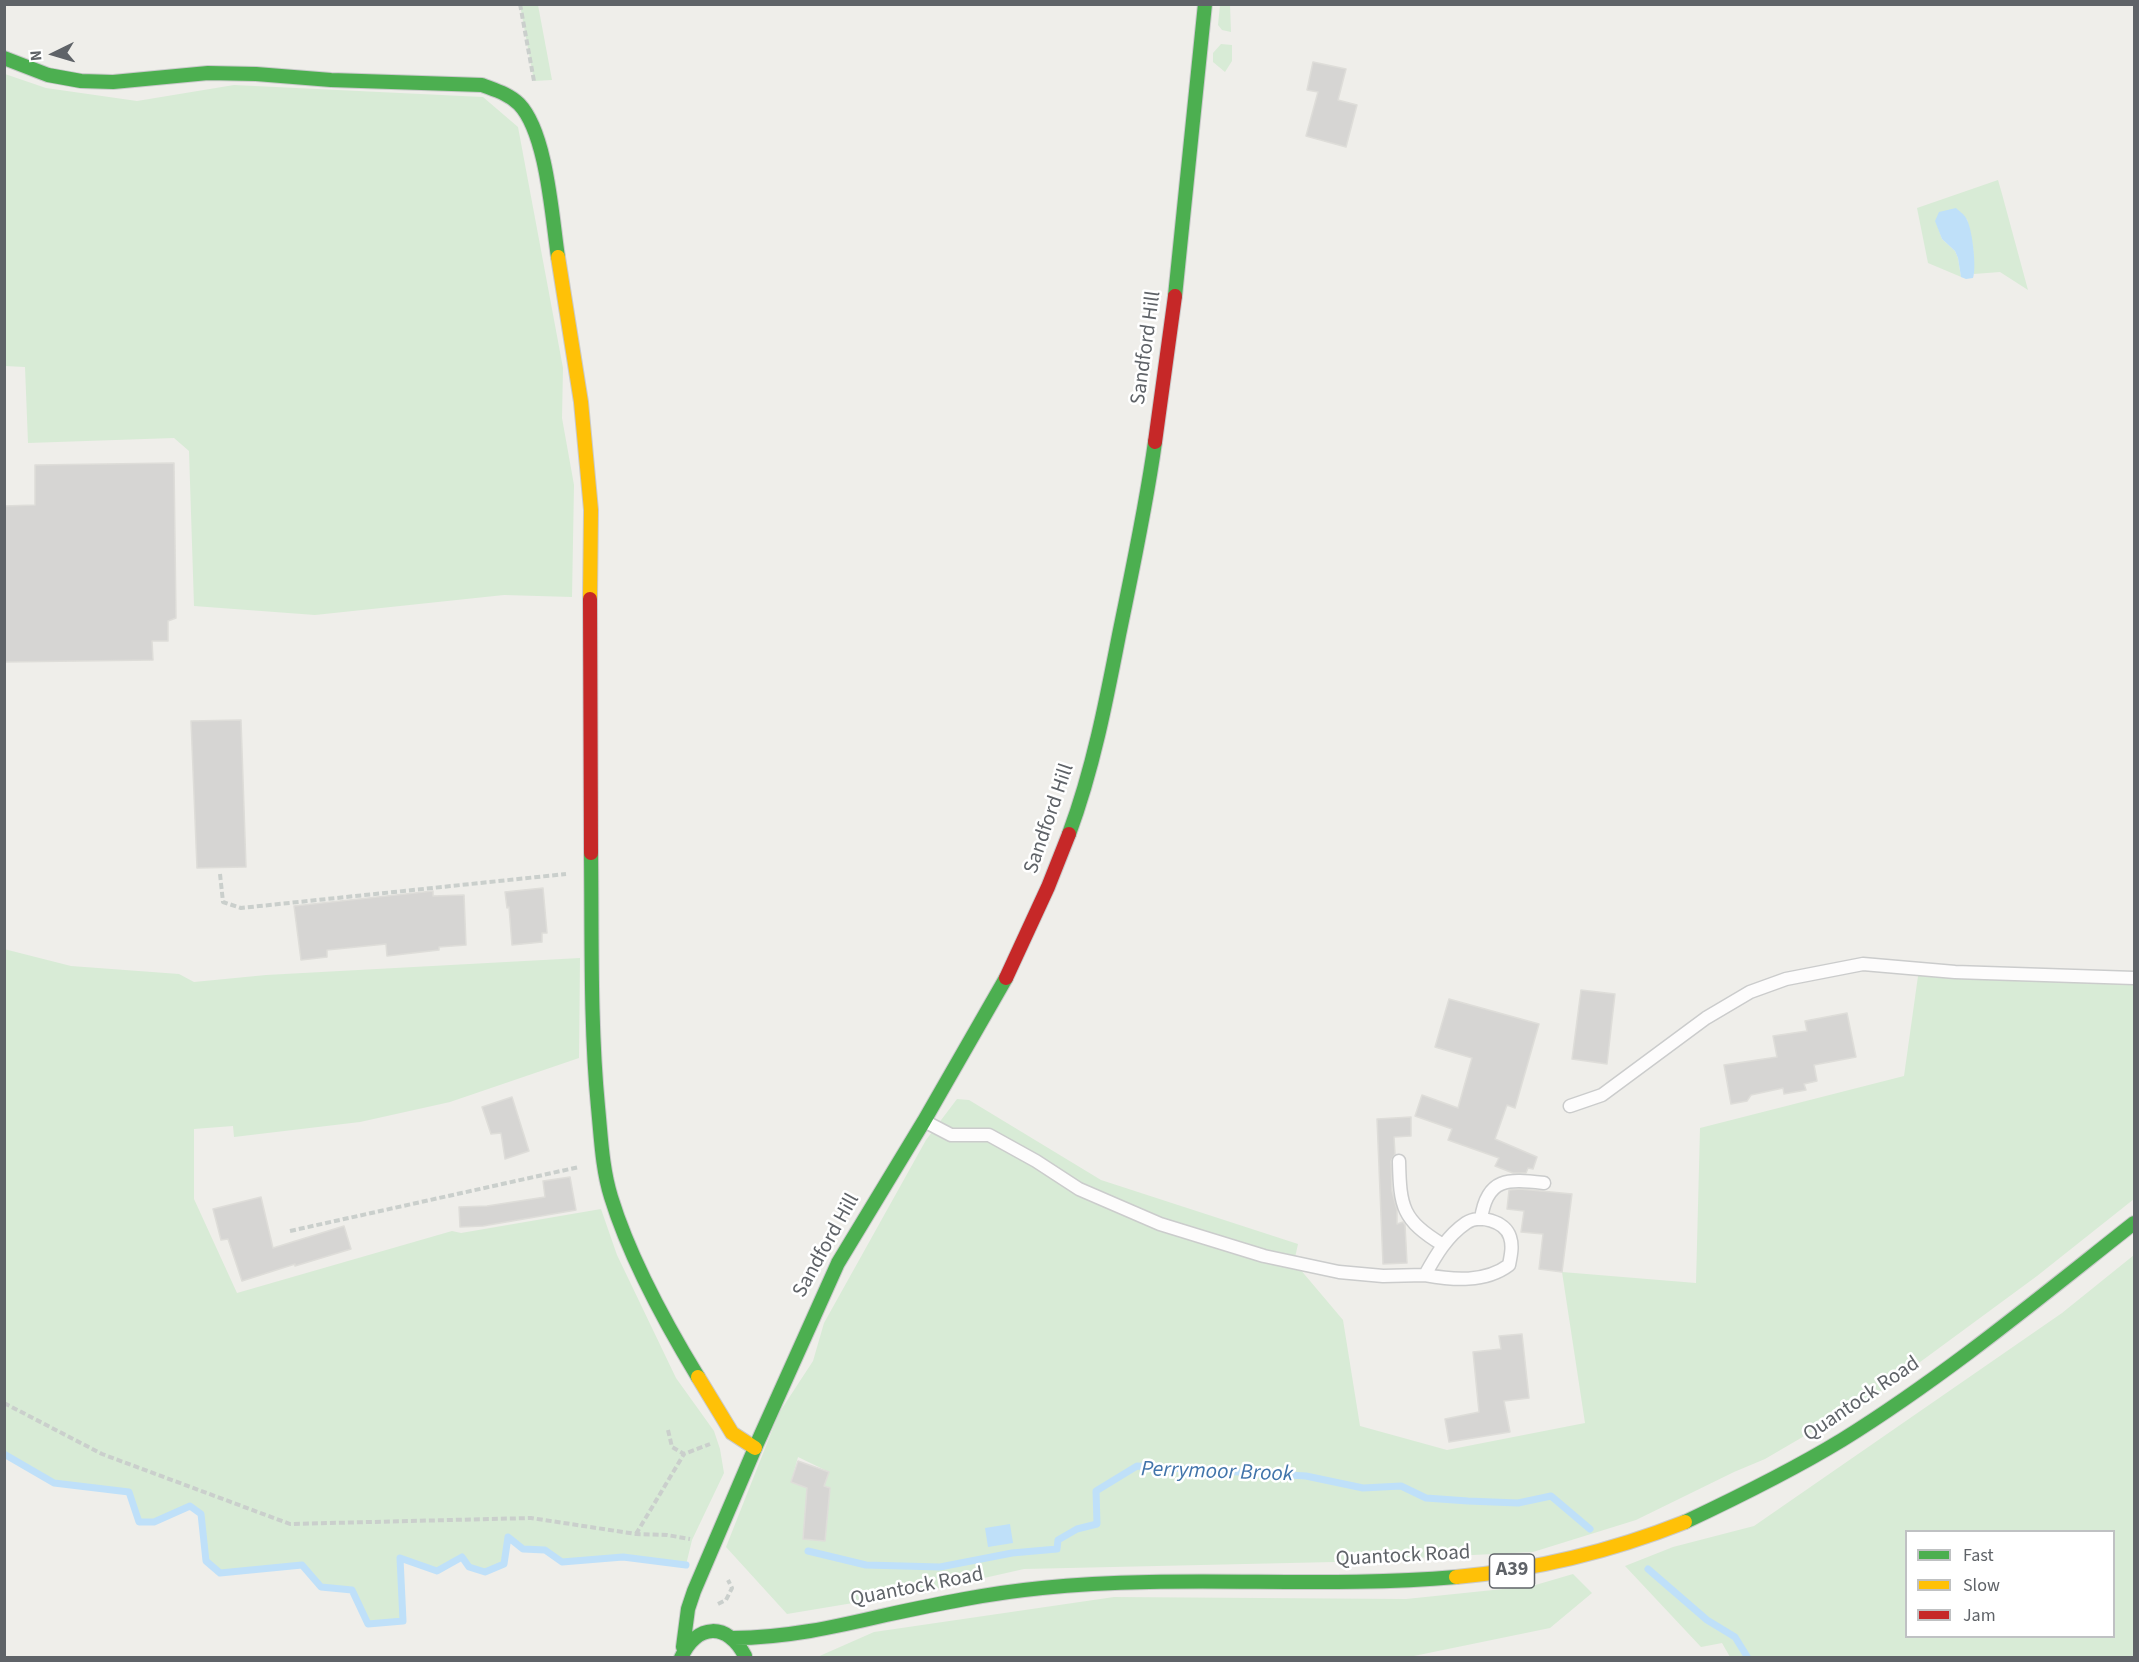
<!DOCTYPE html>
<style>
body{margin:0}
#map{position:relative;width:2139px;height:1662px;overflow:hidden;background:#efeeea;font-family:"Source Sans 3",sans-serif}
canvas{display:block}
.frame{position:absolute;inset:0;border:6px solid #5f6368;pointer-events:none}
.legend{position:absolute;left:1905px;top:1530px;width:210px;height:108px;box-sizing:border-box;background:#fff;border:2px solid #bfc1c3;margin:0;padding:8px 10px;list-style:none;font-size:18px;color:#5f6368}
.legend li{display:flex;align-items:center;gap:12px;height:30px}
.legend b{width:30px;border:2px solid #bfc1c3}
.north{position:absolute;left:24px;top:24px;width:60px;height:60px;-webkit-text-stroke:4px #fff;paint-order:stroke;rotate:265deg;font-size:16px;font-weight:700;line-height:24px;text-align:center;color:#5f6368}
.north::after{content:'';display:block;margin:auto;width:21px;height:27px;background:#5f6368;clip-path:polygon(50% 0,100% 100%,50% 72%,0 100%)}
</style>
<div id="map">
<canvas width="2139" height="1662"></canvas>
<div class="frame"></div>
<ul class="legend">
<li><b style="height:8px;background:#4caf50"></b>Fast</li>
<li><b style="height:8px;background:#ffc107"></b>Slow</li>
<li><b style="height:8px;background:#c62828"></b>Jam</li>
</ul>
<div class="north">N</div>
</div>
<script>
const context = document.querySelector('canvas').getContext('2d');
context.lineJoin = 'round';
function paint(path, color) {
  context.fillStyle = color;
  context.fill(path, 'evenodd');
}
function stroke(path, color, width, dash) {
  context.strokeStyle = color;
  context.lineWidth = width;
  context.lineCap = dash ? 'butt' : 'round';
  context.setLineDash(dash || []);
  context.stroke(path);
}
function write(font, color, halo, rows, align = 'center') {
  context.font = font + ' "Source Sans 3",sans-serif';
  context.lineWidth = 5;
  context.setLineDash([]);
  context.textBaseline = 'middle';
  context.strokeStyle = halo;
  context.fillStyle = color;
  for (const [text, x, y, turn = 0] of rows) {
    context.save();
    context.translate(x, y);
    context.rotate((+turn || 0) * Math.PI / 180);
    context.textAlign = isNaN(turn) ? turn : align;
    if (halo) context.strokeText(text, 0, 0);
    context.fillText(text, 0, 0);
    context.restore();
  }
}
paint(new Path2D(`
 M 520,5 L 538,5 L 552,80 L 534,81 Z
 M 1220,5 L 1230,5 L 1231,32 L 1222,30 L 1218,25 Z
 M 1221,44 L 1232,45 L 1232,61 L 1225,72 L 1213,62 L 1213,53 Z
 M 5,74 L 46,88 L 137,101 L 234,85 L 483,97 L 518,127 L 563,368 L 562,418 L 574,485 L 572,597 L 504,595 L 315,615 L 194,606 L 189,451 L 174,438 L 28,443 L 25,367 L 5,366 Z
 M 1998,180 L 2002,194 L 2028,290 L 2000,272 L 1974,274 L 1973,247 L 1967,219 L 1936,221 L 1942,239 L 1955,251 L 1958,258 L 1961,277 L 1966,279 L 1928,263 L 1917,208 Z
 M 4,949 L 71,966 L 179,974 L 194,982 L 266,975 L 580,958 L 579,1058 L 450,1102 L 360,1122 L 234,1137 L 233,1126 L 194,1129 L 194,1199 L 237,1293 L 452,1231 L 461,1233 L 601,1209 L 617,1255 L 676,1378 L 714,1431 L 720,1449 L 724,1473 L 692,1540 L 686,1565 L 623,1557 L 562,1562 L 545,1550 L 523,1549 L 509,1537 L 504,1564 L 485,1572 L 469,1567 L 462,1557 L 437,1571 L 401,1558 L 403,1621 L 368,1624 L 352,1590 L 321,1587 L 302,1566 L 220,1573 L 206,1561 L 201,1514 L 190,1506 L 154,1522 L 139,1522 L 129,1492 L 54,1483 L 5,1454 Z
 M 1919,969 L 2134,978 L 2134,1199 L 2037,1276 L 1878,1393 L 1765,1459 L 1734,1472 L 1636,1520 L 1533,1552 L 1334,1562 L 1024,1569 L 931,1590 L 787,1614 L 726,1547 L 779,1413 L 813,1361 L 824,1323 L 926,1140 L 957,1099 L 969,1100 L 1101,1180 L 1298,1244 L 1294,1262 L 1343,1320 L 1360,1426 L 1447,1450 L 1585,1423 L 1562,1272 L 1696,1283 L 1700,1128 L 1904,1076 ZM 798,1457 L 829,1472 L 824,1486 L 830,1489 L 825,1541 L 803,1538 L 807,1488 L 791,1482 Z
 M 2134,1255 L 2134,1657 L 1730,1657 L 1722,1643 L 1701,1647 L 1625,1566 L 1673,1547 L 1754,1526 L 2062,1313 ZM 1906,1532 L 2114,1532 L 2114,1636 L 1906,1636 Z
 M 1573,1574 L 1592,1593 L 1550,1628 L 1409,1657 L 815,1658 L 874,1632 L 1114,1597 L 1406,1599 L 1532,1586 Z`), '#d8ebd6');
paint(new Path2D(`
 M 1956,208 C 1959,211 1964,214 1966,218 C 1972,226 1977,268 1973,278 L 1966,279 L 1961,277 L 1958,258 L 1955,251 L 1942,239 L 1935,221 L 1939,212 Z
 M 1010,1524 L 1013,1543 L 988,1547 L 985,1528 Z`), '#bfe0f9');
stroke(new Path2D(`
 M 4,1454 L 54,1483 L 129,1492 L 139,1522 L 154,1522 L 190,1506 L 201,1514 L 206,1561 L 220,1573 L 302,1565 L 321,1587 L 352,1590 L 368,1624 L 403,1621 L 400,1558 L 437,1571 L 462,1557 L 469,1567 L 485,1572 L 504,1564 L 508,1537 L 523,1549 L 545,1550 L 562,1562 L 623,1557 L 686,1565
 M 808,1551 L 866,1565 L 940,1567 L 1012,1553 L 1057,1549 L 1058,1540 L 1077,1529 L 1097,1524 L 1096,1491 L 1137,1466 L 1306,1476 L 1363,1488 L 1401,1486 L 1426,1498 L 1468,1501 L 1518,1503 L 1551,1496 L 1590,1529
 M 1648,1569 L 1707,1620 L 1735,1637 L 1748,1658`), '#bfe0f9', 7);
const building = new Path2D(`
 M 1313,62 L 1346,69 L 1338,100 L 1357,105 L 1346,147 L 1306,136 L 1318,92 L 1307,90 Z
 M 174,463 L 176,618 L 168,621 L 168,641 L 152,641 L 153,660 L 4,662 L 4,506 L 35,505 L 35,465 Z
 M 241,720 L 246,867 L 197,868 L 191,721 Z
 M 543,888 L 547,933 L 542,933 L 542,942 L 512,945 L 509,907 L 507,908 L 505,892 Z
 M 433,891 L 433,896 L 464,895 L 466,945 L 439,947 L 439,950 L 387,956 L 386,944 L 327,950 L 327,957 L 301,960 L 294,906 Z
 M 1581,990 L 1615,994 L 1607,1064 L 1572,1059 Z
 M 1449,999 L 1539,1024 L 1515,1108 L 1507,1105 L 1495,1139 L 1537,1157 L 1533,1169 L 1528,1168 L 1526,1173 L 1513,1173 L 1495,1166 L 1499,1158 L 1448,1140 L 1452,1129 L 1415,1116 L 1422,1095 L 1458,1108 L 1472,1058 L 1435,1047 Z
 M 1847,1013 L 1856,1057 L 1814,1065 L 1817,1081 L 1804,1084 L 1806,1090 L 1784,1094 L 1783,1088 L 1751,1095 L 1747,1101 L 1731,1104 L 1724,1065 L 1777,1057 L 1773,1036 L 1807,1031 L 1805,1021 Z
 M 512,1097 L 529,1151 L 505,1159 L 501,1133 L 491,1134 L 482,1107 Z
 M 1411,1117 L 1411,1136 L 1394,1137 L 1395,1154 L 1391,1161 L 1392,1191 L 1397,1210 L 1397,1224 L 1403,1222 L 1405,1225 L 1407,1263 L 1383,1264 L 1377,1119 Z
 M 570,1177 L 576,1210 L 483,1226 L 460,1227 L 459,1207 L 487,1206 L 545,1197 L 543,1181 Z
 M 1520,1189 L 1572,1194 L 1562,1272 L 1539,1269 L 1543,1234 L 1521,1232 L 1524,1211 L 1507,1209 L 1509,1190 Z
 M 261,1197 L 273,1248 L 344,1226 L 351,1249 L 295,1266 L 295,1264 L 242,1281 L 228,1239 L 221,1240 L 213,1209 Z
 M 1522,1334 L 1529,1398 L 1504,1401 L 1510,1432 L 1449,1442 L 1445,1419 L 1479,1412 L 1473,1352 L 1501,1349 L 1499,1336 Z
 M 798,1461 L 829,1472 L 824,1486 L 830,1488 L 825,1541 L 803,1539 L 807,1488 L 791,1482 Z`);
paint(building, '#d6d5d3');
stroke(building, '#deddd9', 1.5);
const lane = new Path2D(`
 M 1570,1106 L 1602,1095 L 1706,1018 L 1750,992 L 1786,979 L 1863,964 L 1955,972 L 2134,978
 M 926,1122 L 951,1135 L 989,1135 L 1036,1161 L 1079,1189 L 1160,1224 L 1264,1256 L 1339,1272 L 1383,1276 L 1425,1275 C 1436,1255 1447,1236 1466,1223 C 1479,1214 1505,1221 1510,1237 C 1513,1246 1511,1255 1509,1265 C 1485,1283 1453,1280 1425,1275
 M 1399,1161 C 1400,1207 1402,1220 1443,1245
 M 1481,1219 C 1487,1177 1508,1179 1544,1183`);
const fast = new Path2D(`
 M 4,58 L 48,75 L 81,81 L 113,82 L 208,73 L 256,74 L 331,80 L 482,85 C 495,90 509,94 519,104 C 547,133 552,218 558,257
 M 1175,296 L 1205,4
 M 1069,834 C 1093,769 1106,702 1119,635 C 1132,571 1146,507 1155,442
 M 591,853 C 592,937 590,1023 598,1107 C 601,1137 602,1168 611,1197 C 630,1259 664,1321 698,1377
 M 1685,1522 C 1738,1497 1791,1471 1842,1440 C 1945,1376 2039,1298 2134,1223
 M 733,1638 C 785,1638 835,1627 886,1615 C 937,1604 990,1593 1042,1588 C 1180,1574 1319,1589 1456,1577
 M 683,1647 L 688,1609 L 694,1591 L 755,1448 L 838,1263 L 924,1121 L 1006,978
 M 681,1658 C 696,1623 728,1622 745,1656`);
const slow = new Path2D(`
 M 558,257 L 581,402 L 591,510 L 590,599
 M 698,1377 L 732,1433 L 755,1448
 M 1456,1577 C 1534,1570 1612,1551 1685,1522`);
const jam = new Path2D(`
 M 1155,442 L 1175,296
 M 590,599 L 591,853
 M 1006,978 L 1048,887 L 1069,834`);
stroke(lane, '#cbcccc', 15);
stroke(fast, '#cacacb', 16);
stroke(slow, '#cacacb', 16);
stroke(jam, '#cacacb', 16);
stroke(new Path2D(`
 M 520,4 L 534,81
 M 220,874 L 223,902 L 241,908 L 566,874
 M 290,1231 L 579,1167
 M 4,1403 L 102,1454 L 290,1524 L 531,1518 L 636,1534 L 667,1535 L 690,1539
 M 668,1430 L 672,1447 L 684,1454 L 710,1444
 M 636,1534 L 684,1454
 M 718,1604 L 726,1600 L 732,1588 L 728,1580`), '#cacfcc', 4, [6, 3]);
stroke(lane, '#fdfcfc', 12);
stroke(fast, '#4caf50', 14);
stroke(slow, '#ffc107', 14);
stroke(jam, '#c62828', 14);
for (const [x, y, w] of [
 [1512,1571,45]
]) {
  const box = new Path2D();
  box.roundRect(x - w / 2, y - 17, w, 34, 4.5);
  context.fillStyle = '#fff';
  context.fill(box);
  stroke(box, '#5f6368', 1.5);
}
write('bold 20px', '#5f6368', null, [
 ["A39",1512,1571]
]);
write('21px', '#5f6368', '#fff', [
 ["Sandford Hill",1147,348,-82],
 ["Sandford Hill",1050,819,-71],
 ["Sandford Hill",827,1246,-61],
 ["Quantock Road",1862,1400,-34],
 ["Quantock Road",1403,1557,-3],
 ["Quantock Road",917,1588,-11]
]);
write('italic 22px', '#4174aa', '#fff', [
 ["Perrymoor Brook",1217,1473,2]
]);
</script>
